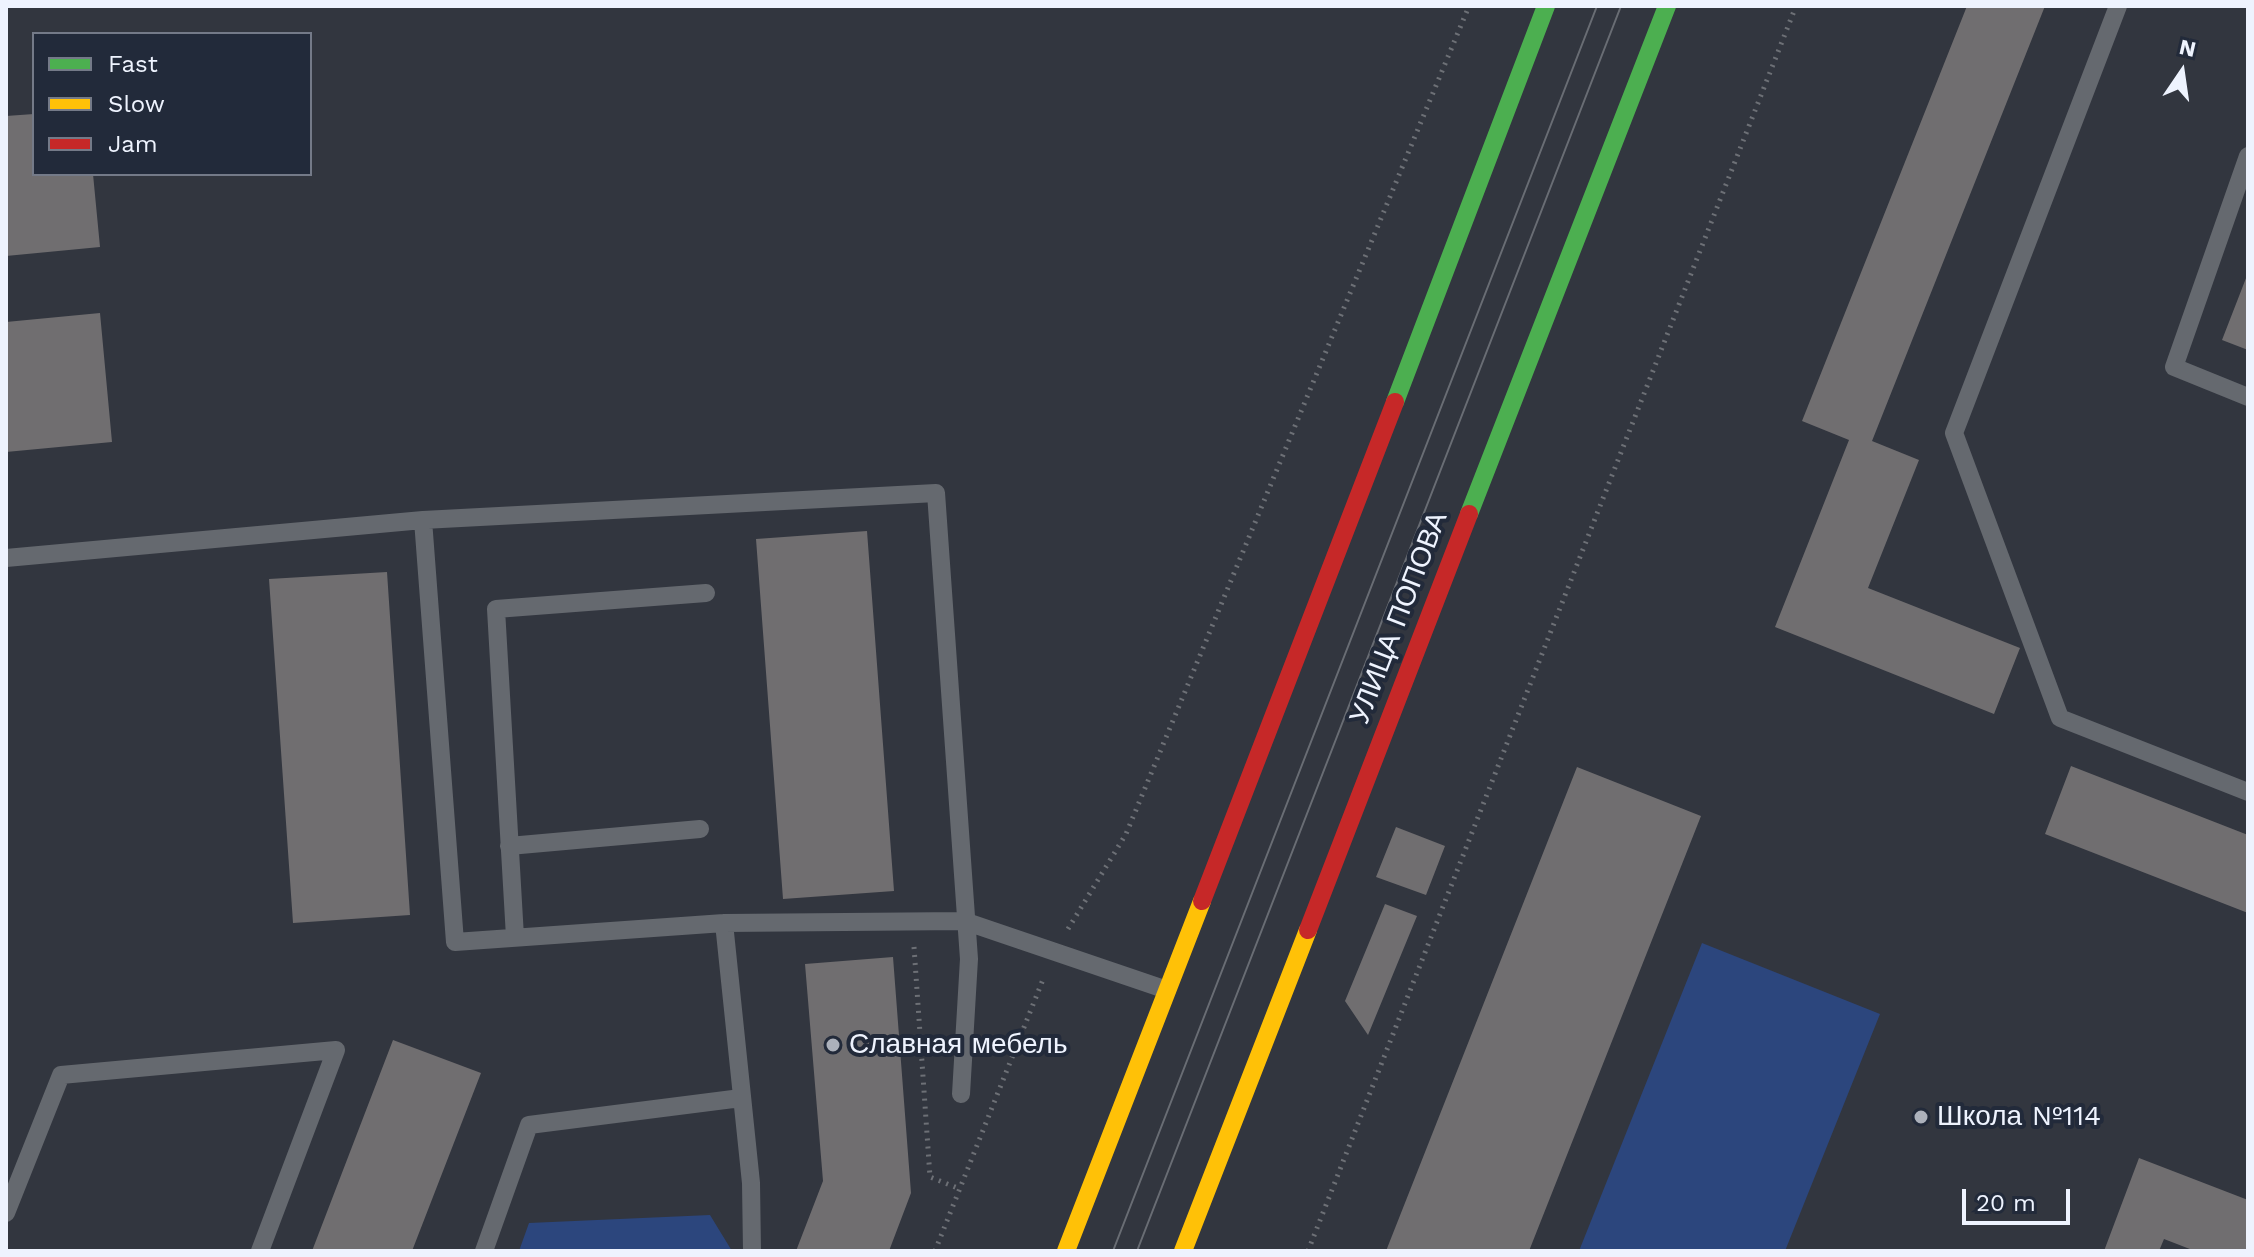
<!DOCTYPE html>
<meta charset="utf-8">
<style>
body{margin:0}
#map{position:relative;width:2254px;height:1257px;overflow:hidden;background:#32363f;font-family:"Work Sans",sans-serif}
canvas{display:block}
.frame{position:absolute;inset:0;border:8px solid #eef3fe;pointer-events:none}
.legend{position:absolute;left:32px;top:32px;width:280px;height:144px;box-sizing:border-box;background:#222a3a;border:2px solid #747a88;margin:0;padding:10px 14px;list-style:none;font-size:24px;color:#eef3fe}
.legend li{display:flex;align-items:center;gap:16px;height:40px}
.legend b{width:40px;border:2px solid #747a88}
.north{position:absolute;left:2142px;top:32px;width:80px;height:80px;-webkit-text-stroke:6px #222a3a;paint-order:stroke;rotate:13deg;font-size:22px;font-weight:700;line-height:32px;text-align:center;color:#eef3fe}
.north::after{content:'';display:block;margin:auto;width:28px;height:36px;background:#eef3fe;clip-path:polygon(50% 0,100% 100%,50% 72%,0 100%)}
.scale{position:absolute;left:1962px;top:1189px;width:108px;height:36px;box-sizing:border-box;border:4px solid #eef3fe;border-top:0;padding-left:10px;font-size:24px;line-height:28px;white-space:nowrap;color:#eef3fe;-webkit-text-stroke:6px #222a3a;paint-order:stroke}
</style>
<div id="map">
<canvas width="2254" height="1257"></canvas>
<div class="frame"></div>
<ul class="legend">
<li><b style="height:10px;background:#4caf50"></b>Fast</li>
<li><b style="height:10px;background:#ffc107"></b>Slow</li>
<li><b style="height:10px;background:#c62828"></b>Jam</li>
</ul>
<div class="north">N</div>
<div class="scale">20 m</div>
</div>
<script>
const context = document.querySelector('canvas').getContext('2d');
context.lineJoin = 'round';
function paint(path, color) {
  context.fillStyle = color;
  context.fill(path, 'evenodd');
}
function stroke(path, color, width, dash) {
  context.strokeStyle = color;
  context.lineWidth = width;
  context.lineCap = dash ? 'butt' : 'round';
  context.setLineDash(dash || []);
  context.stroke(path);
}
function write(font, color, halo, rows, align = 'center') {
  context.font = font + ' "Work Sans",sans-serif';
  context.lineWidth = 8;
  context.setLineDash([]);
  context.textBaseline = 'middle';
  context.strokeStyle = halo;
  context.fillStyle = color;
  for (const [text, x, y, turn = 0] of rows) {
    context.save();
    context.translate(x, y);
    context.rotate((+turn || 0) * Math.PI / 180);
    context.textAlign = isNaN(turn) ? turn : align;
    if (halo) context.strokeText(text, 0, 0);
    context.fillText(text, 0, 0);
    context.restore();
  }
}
paint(new Path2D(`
 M 1702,943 L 1880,1014 L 1785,1251 L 1579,1251 Z
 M 710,1215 L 732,1251 L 519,1251 L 529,1223 Z`), '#2c467d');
paint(new Path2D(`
 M 1967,6 L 2045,6 L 1872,441 L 1919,460 L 1868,588 L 2020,648 L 1994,714 L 1775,627 L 1849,440 L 1802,421 Z
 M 34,114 L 34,174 L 93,174 L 100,247 L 6,256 L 6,116 Z
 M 2248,273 L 2248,350 L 2222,340 Z
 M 100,313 L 112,442 L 6,452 L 6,322 Z
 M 867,531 L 894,891 L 783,899 L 756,539 Z
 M 387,572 L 410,915 L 293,923 L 269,579 Z
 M 2071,766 L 2248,835 L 2248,913 L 2045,834 Z
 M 1577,767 L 1701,816 L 1529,1251 L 1386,1251 Z
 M 1396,827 L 1445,846 L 1426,895 L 1376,877 Z
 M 1385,904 L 1417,916 L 1368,1035 L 1345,1001 Z
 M 893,957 L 911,1193 L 889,1251 L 796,1251 L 823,1181 L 805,964 Z
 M 393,1040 L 481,1073 L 412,1251 L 312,1251 Z
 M 2139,1158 L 2248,1200 L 2248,1251 L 2195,1251 L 2164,1239 L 2159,1251 L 2104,1251 Z`), '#706e70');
stroke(new Path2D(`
 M 1068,929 L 1126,834 L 1469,6
 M 914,947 L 930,1177 L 960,1189
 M 935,1251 L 1044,977
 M 1308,1251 L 1796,6`), '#6d7076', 5, [2, 6]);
stroke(new Path2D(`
 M 2118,6 L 1954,433 L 2060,718 L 2248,792
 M 2248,156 L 2174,367 L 2248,397
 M 423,520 L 455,942 L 724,923 L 964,921 L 1167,990
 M 6,558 L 423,520 L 936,493 L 969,959 L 961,1094
 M 509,846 L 700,829
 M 724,923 L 751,1183 L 752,1251
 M 515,937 L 496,609 L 706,593
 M 6,1213 L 61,1075 L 336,1050 L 260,1251
 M 484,1251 L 529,1125 L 741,1098`), '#65696f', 18);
stroke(new Path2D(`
 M 1395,402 L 1546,6
 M 1469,514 L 1667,6`), '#4caf50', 18);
stroke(new Path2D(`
 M 1066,1251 L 1202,901
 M 1183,1251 L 1308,930`), '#ffc107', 18);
stroke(new Path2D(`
 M 1202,901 L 1395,402
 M 1308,930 L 1469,514`), '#c62828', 18);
stroke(new Path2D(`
 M 1113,1251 L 1597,6
 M 1137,1251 L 1621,6`), '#696d74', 2);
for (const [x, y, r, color] of [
 [833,1045,8,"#acb1bb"],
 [1921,1117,8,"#acb1bb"]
]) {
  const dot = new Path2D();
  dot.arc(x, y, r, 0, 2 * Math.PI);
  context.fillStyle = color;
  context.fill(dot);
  stroke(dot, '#222a3a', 3);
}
write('28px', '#eef3fe', '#222a3a', [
 ["УЛИЦА ПОПОВА",1399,618,-69]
]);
write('28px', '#eef3fe', '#222a3a', [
 ["Славная мебель",849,1045],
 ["Школа №114",1937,1117]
], 'left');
</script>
